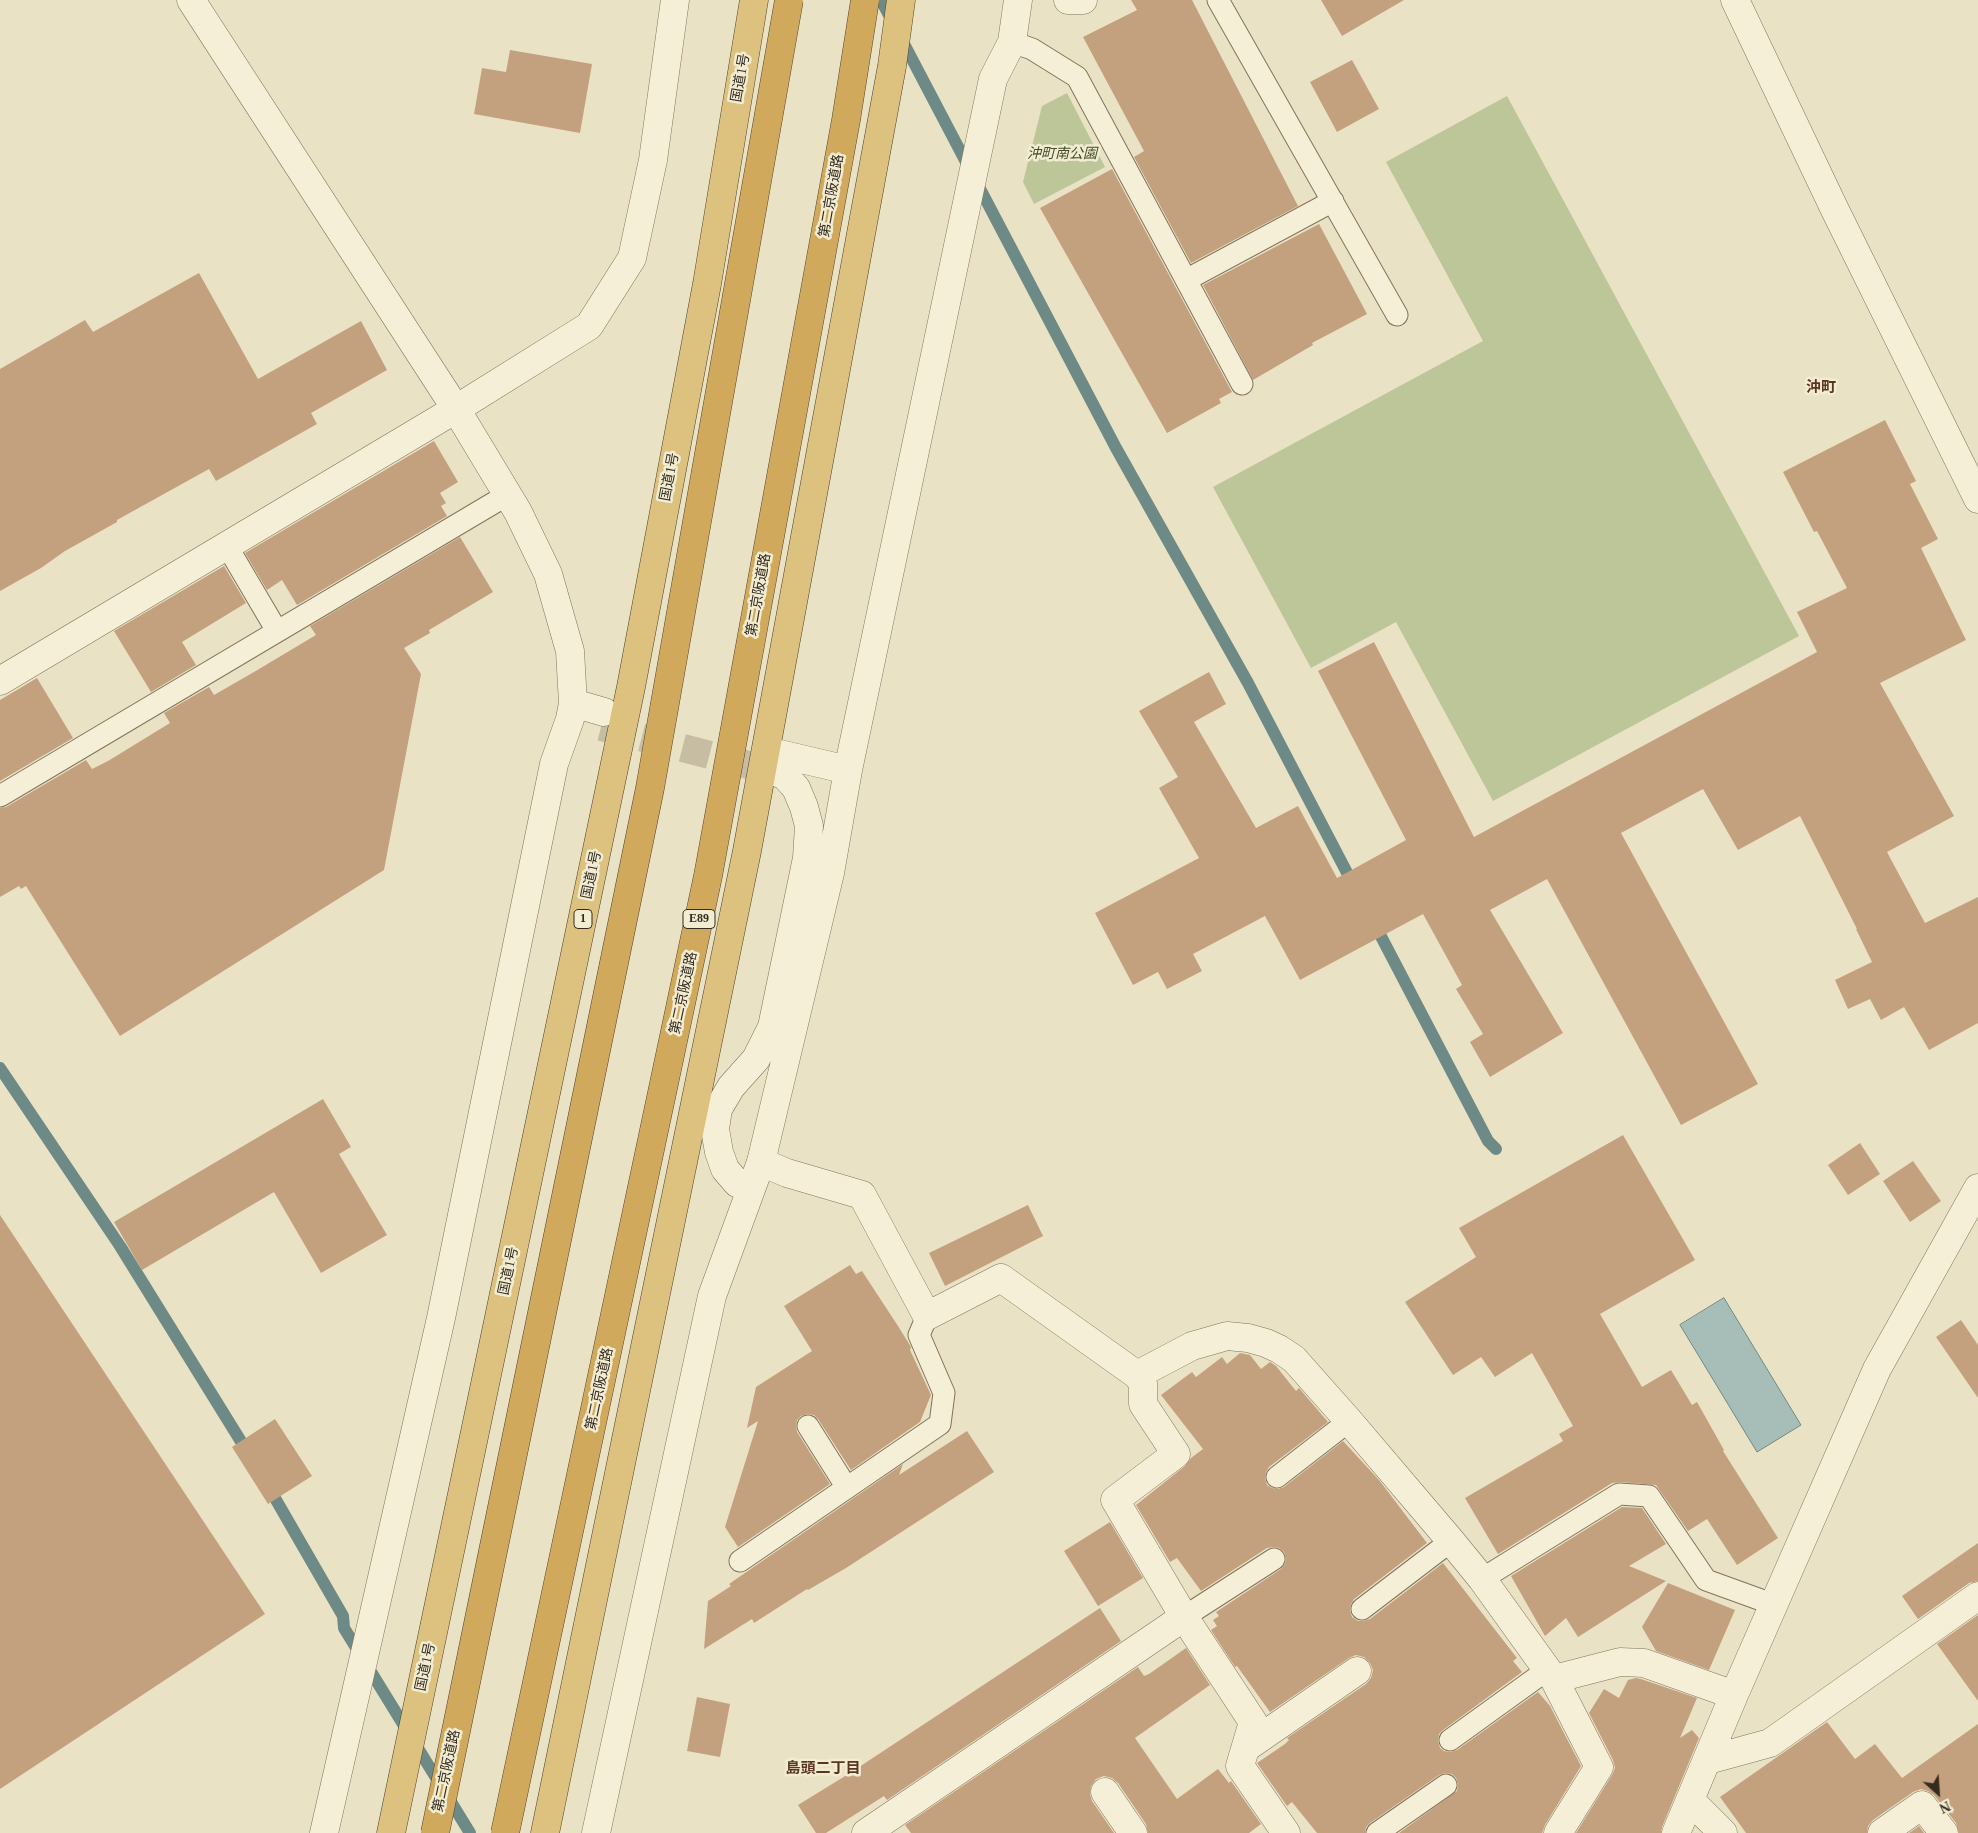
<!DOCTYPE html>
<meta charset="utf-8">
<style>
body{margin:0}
#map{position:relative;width:1978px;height:1833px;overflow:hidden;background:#eae2c4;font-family:"Times New Roman",serif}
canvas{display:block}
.north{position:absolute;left:1913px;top:1768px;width:50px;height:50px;-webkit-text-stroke:4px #f2ecd3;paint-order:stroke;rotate:154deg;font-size:14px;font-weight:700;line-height:20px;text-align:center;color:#342b1f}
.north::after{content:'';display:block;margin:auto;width:18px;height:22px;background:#342b1f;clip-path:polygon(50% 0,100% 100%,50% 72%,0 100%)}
</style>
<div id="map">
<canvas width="1978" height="1833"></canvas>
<div class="north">N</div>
</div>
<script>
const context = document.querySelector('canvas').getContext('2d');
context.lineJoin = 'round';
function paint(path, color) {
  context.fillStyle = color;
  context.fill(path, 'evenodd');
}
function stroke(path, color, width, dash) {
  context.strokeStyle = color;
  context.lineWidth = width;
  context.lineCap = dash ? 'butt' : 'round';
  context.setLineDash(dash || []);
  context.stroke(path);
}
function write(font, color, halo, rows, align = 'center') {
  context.font = font + ' "Times New Roman","Noto Sans JP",serif';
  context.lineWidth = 5;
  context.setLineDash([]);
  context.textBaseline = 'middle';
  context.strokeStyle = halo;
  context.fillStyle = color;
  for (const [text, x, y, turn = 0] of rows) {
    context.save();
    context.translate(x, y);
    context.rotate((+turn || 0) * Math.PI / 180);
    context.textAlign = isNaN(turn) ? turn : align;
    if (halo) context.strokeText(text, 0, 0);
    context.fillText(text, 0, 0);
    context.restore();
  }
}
paint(new Path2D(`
 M 1067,93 L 1105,167 L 1034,204 L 1023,182 L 1042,106 Z
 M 1507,96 L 1799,636 L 1493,801 L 1396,622 L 1311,668 L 1213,487 L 1483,341 L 1386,162 Z`), '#bdc699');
const water = new Path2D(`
 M 1724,1298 L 1801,1425 L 1757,1452 L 1680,1325 Z`);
paint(water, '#a6bdb8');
stroke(water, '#6d8a86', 1);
stroke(new Path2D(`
 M 881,0 L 1116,448 L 1248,683 L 1355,888
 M 1374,923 L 1488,1141 L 1496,1149
 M 0,1068 L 120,1246 L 250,1456
 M 268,1486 L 343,1616 L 344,1628 L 470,1833`), '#6d8a86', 12);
paint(new Path2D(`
 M 1131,0 L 1192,0 L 1298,206 L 1191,263 L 1134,157 L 1144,151 L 1083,37 L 1137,10 Z
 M 1321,0 L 1404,0 L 1342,36 Z
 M 510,50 L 592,64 L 580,133 L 474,114 L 482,68 L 506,72 Z
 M 1352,60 L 1379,109 L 1337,132 L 1310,82 Z
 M 1112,169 L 1232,392 L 1219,399 L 1221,403 L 1167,433 L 1040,208 Z
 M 1319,224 L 1367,314 L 1312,343 L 1313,345 L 1253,380 L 1203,285 Z
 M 199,273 L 258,379 L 361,321 L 387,370 L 311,413 L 317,424 L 216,481 L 209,469 L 117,520 L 117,522 L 65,551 L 41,568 L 0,591 L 0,369 L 85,320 L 93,332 Z
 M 1885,420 L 1916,481 L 1910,484 L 1938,539 L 1921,548 L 1966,640 L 1880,683 L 1954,816 L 1887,852 L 1925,923 L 1978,897 L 1978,1023 L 1929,1050 L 1904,1007 L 1881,1020 L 1870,999 L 1848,1009 L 1835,980 L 1872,962 L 1856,929 L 1857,929 L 1800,816 L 1738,850 L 1703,789 L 1621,833 L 1758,1084 L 1681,1125 L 1547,879 L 1490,910 L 1563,1033 L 1490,1077 L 1470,1042 L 1483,1034 L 1456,989 L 1462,985 L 1423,914 L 1300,980 L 1265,916 L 1193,954 L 1202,971 L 1167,989 L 1158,972 L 1133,985 L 1095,913 L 1199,858 L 1159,788 L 1178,777 L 1139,711 L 1209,672 L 1226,704 L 1194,722 L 1256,828 L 1298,806 L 1337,878 L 1406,840 L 1318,671 L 1374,642 L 1474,837 L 1817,652 L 1797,612 L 1847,588 L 1817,531 L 1814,532 L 1783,472 Z
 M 434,441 L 458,482 L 440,493 L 446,503 L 441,506 L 447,516 L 297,605 L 282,580 L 267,590 L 245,553 Z
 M 460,537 L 493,592 L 429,630 L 430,633 L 404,648 L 421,674 L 384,870 L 120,1036 L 26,886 L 21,889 L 19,886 L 0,897 L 0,808 L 6,807 L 86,760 L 92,769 L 108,761 L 170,723 L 164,713 L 209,687 L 214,695 L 254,672 L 316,635 L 310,626 Z
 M 224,566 L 246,603 L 182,642 L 196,665 L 151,692 L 114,631 Z
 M 37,678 L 73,738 L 0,781 L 0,700 Z
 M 323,1099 L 351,1147 L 339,1154 L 387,1235 L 321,1273 L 274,1192 L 142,1270 L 114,1222 Z
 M 1623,1135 L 1695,1260 L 1600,1314 L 1642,1387 L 1671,1370 L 1692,1405 L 1697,1402 L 1724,1450 L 1723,1451 L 1778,1538 L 1737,1565 L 1707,1519 L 1688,1531 L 1656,1485 L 1620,1482 L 1612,1483 L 1498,1554 L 1465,1498 L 1563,1441 L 1559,1434 L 1573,1426 L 1532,1353 L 1495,1377 L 1481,1357 L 1453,1375 L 1405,1302 L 1476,1257 L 1459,1228 Z
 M 1860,1143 L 1880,1174 L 1848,1195 L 1828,1165 Z
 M 1913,1161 L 1941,1201 L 1910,1222 L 1883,1181 Z
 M 1028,1205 L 1043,1236 L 945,1286 L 929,1253 Z
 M 0,1215 L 265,1614 L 0,1789 Z
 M 850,1265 L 856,1274 L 862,1271 L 898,1326 L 911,1347 L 910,1350 L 931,1395 L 920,1422 L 851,1470 L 818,1419 L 814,1415 L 808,1414 L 801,1416 L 797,1420 L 796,1426 L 797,1432 L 830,1484 L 738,1547 L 725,1527 L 758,1421 L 747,1428 L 756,1387 L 812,1351 L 784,1306 Z
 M 1961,1320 L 1978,1345 L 1978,1398 L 1936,1337 Z
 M 1240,1353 L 1250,1355 L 1261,1369 L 1270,1362 L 1276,1366 L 1296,1391 L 1299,1388 L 1328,1422 L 1269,1467 L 1266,1472 L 1265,1478 L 1267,1485 L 1272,1488 L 1278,1489 L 1284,1487 L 1343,1441 L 1379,1480 L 1427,1543 L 1354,1599 L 1351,1604 L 1350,1610 L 1352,1617 L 1358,1621 L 1363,1621 L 1370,1619 L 1443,1563 L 1517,1658 L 1513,1661 L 1522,1672 L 1443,1730 L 1439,1734 L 1438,1741 L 1440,1748 L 1444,1751 L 1451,1752 L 1457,1750 L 1538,1692 L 1550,1706 L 1581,1766 L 1545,1825 L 1542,1833 L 1399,1833 L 1457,1791 L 1458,1784 L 1456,1778 L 1452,1774 L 1445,1773 L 1439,1775 L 1370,1823 L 1366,1827 L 1365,1833 L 1317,1833 L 1292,1802 L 1287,1806 L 1257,1763 L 1285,1744 L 1289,1740 L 1287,1738 L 1366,1684 L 1371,1678 L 1373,1670 L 1370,1663 L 1364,1657 L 1356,1655 L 1349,1658 L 1270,1712 L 1237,1666 L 1235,1667 L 1211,1630 L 1217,1626 L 1213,1620 L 1219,1616 L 1216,1612 L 1281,1569 L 1285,1564 L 1286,1559 L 1284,1552 L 1279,1548 L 1274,1547 L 1267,1548 L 1201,1591 L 1177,1558 L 1170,1562 L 1136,1505 L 1185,1466 L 1191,1458 L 1203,1449 L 1161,1395 L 1192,1372 L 1196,1377 L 1222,1357 L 1227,1364 Z
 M 275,1419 L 312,1476 L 268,1504 L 232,1447 Z
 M 967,1431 L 994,1472 L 846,1568 L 808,1590 L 807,1589 L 754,1623 L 752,1619 L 704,1649 L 708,1601 L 731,1586 L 729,1584 L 903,1464 L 899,1475 Z
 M 1622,1507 L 1642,1508 L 1666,1544 L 1629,1566 L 1666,1581 L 1578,1637 L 1566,1618 L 1545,1636 L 1511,1576 Z
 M 1110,1522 L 1143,1578 L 1098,1606 L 1064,1551 Z
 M 1978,1543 L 1978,1581 L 1969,1583 L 1918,1619 L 1902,1596 Z
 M 1668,1583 L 1735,1610 L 1709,1670 L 1656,1651 L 1642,1627 Z
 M 1100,1608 L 1121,1641 L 887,1800 L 884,1796 L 826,1833 L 816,1833 L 798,1805 L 850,1773 Z
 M 1978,1615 L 1978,1701 L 1937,1644 Z
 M 1186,1648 L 1210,1685 L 1135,1738 L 1177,1799 L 1218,1769 L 1229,1783 L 1231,1781 L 1261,1824 L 1249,1833 L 1148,1833 L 1146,1824 L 1118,1783 L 1112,1778 L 1104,1776 L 1096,1779 L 1091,1786 L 1090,1794 L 1092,1801 L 1114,1833 L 911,1833 L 905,1825 L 1138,1667 L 1144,1676 L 1149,1674 Z
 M 1636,1678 L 1641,1679 L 1697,1698 L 1680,1738 L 1692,1730 L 1699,1738 L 1662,1827 L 1661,1833 L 1576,1833 L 1612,1775 L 1615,1768 L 1613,1760 L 1589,1713 L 1604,1689 L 1619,1698 L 1628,1680 Z
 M 697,1697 L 730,1704 L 720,1757 L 687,1751 Z
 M 1827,1722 L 1855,1759 L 1875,1744 L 1902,1778 L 1978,1724 L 1978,1833 L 1959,1833 L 1956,1823 L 1934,1795 L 1928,1791 L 1921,1789 L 1913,1792 L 1873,1820 L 1868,1826 L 1867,1833 L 1746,1833 L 1720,1797 Z
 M 1919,1826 L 1924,1833 L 1909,1833 Z`), '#c4a17e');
stroke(new Path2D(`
 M 601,727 L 776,772`), '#c6bda3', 28, [28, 14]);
const service = new Path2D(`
 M 1218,0 L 1397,315
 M 1012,42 L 1032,49 L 1077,77 L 1242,384
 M 1186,280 L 1333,201
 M 227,546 L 277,631
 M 0,796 L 507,495
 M 808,1426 L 847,1488
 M 1277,1477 L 1349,1421
 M 740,1561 L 940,1424 L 944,1393 L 919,1335 L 927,1316
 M 1482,1579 L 1619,1494 L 1649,1496 L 1706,1580 L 1775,1605
 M 1362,1609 L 1451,1541
 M 1184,1617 L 1274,1559
 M 1450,1740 L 1547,1670
 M 1377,1833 L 1446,1785`);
const minor = new Path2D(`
 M 761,1162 L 787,1173 L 862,1195 L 927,1316 L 1001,1278 L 1137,1375 L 1192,1346 L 1227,1336 L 1248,1338 L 1266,1343 L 1279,1349 L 1294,1359 L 1349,1421 L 1451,1541 L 1482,1579 L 1554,1679 L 1620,1662 L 1644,1663 L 1734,1695
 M 1137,1375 L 1143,1383 L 1143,1404 L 1176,1454 L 1115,1500 L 1184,1617 L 1253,1722 L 1240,1766 L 1286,1833
 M 1554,1679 L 1599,1767 L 1558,1833
 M 1247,1747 L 1357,1671
 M 1708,1760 L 1770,1743 L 1978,1596
 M 1105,1792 L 1133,1833
 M 1691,1801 L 1723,1833
 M 866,1833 L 1184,1617
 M 1676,1833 L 1734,1695 L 1877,1369 L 1978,1188
 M 1882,1833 L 1922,1805 L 1944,1833`);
const tertiary = new Path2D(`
 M 191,0 L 456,409 L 518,512 L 548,574 L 570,651 L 573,703 L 570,719 L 554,764 L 441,1318 L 324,1833
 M 1068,0 L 1083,0
 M 1735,0 L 1835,210 L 1978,499
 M 0,681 L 456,409 L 589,326 L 632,258 L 653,160 L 675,0
 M 573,703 L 604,712
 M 780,754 L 848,770
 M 750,1189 L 737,1183 L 725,1169 L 719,1152 L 715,1129 L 718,1109 L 731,1087 L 756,1059 L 772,1027 L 807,858 L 809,826 L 804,807 L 796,788 L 785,776 L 776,772
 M 596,1833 L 712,1296 L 761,1162 L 830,873 L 848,770 L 993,79 L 1012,42 L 1018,0`);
const trunk = new Path2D(`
 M 391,1833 L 631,687 L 707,284 L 754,0
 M 545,1833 L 747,851 L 892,66 L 901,0`);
stroke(service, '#82745c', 23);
stroke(minor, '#82745c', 29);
stroke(tertiary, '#82745c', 29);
stroke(trunk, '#514230', 29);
stroke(service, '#f5efd7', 21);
stroke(minor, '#f5efd7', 28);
stroke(tertiary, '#f5efd7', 28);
stroke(trunk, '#ddc17e', 28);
const motorwayBridge = new Path2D(`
 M 435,1833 L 650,788 L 789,0
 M 505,1833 L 708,876 L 846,120 L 865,0`);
stroke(motorwayBridge, '#514230', 29, []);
stroke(motorwayBridge, '#d1a95d', 28);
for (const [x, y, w] of [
 [583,919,18],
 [699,919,32]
]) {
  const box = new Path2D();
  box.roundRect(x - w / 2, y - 9.5, w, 19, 4);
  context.fillStyle = '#f2ecd3';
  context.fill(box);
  stroke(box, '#342b1f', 1);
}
write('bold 12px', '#342b1f', null, [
 ["1",583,919],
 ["E89",699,919]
]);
write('14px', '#342b1f', '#f2ecd3', [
 ["国道1号",741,78,-80],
 ["第二京阪道路",832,196,-80],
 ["国道1号",670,477,-79],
 ["第二京阪道路",759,595,-80],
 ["国道1号",592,875,-78],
 ["第二京阪道路",684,993,-78],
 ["国道1号",509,1271,-78],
 ["第二京阪道路",600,1389,-78],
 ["国道1号",426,1667,-78],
 ["第二京阪道路",447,1771,-78]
]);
write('italic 14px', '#414e27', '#f2ecd3', [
 ["沖町南公園",1062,154]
]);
write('bold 15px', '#5c3422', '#f2ecd3', [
 ["沖町",1821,388],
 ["島頭二丁目",823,1769]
]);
</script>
